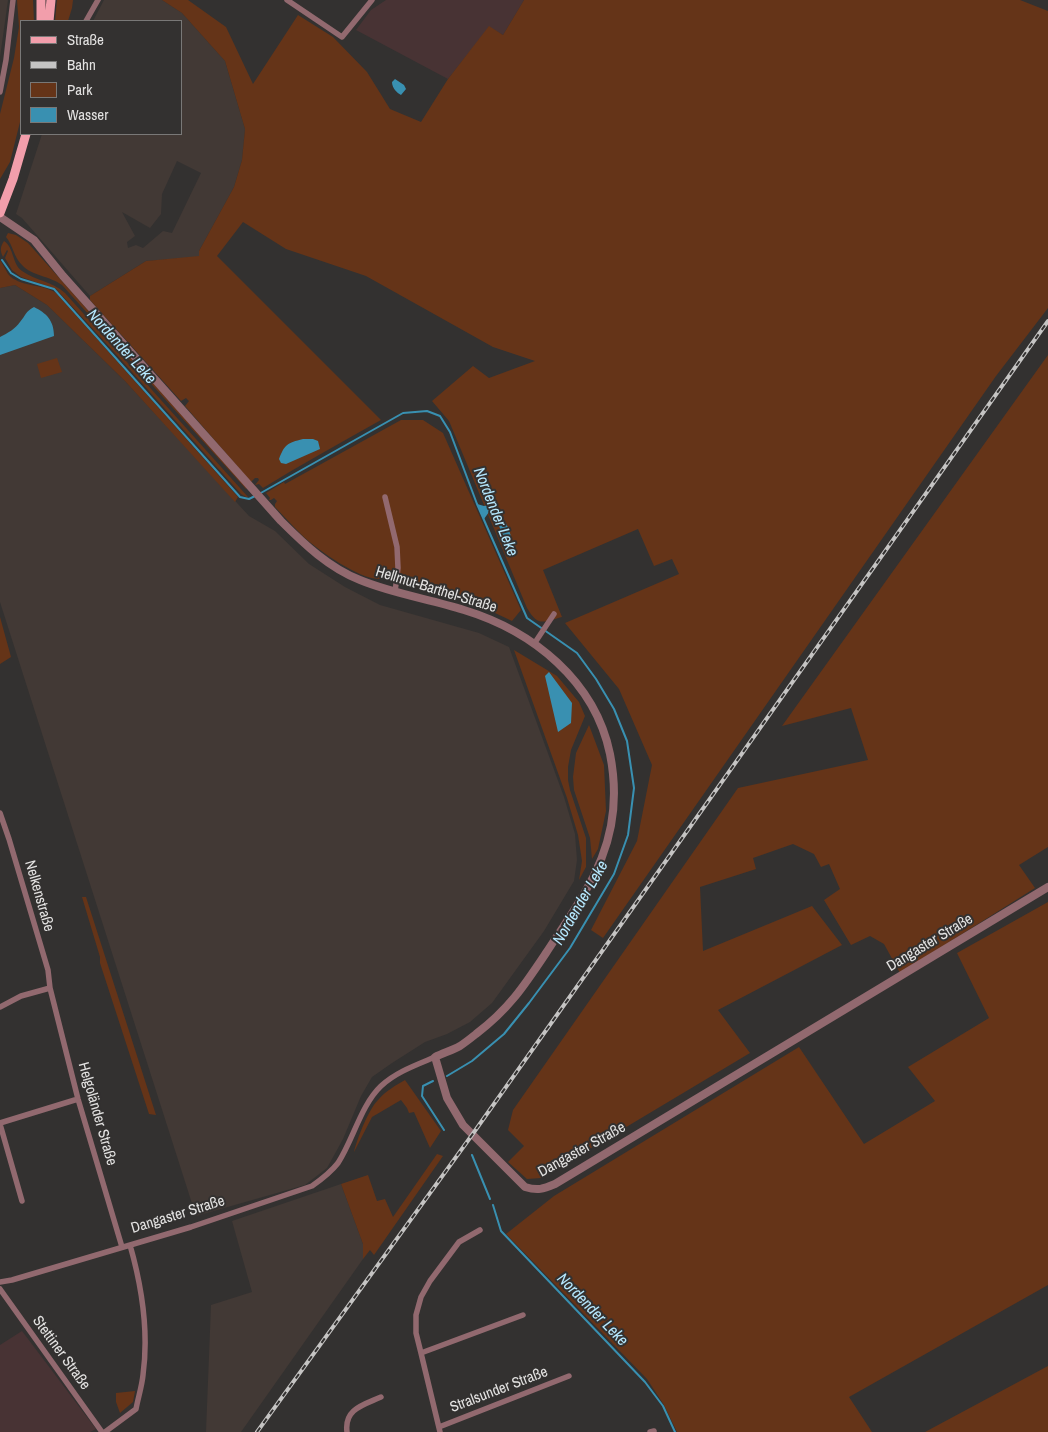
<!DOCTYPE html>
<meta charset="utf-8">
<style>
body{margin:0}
#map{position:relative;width:1048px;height:1432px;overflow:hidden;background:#333130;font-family:"Archivo Narrow",sans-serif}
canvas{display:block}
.legend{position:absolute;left:20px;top:20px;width:162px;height:115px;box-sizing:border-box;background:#333130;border:1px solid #797877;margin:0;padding:6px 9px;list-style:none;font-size:15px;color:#e3e2e1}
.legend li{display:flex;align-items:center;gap:10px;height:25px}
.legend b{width:25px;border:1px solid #797877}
</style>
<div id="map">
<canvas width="1048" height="1432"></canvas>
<ul class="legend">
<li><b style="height:6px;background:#f29eab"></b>Straße</li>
<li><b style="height:6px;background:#c5c4c3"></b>Bahn</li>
<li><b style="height:14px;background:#653418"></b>Park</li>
<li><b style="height:14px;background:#3990b1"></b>Wasser</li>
</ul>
</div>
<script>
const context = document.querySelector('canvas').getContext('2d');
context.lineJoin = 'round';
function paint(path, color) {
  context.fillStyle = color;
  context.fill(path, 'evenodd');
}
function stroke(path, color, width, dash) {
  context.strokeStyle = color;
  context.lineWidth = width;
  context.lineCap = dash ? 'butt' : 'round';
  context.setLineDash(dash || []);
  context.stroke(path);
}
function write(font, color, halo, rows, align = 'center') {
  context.font = font + ' "Archivo Narrow",sans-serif';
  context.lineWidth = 4;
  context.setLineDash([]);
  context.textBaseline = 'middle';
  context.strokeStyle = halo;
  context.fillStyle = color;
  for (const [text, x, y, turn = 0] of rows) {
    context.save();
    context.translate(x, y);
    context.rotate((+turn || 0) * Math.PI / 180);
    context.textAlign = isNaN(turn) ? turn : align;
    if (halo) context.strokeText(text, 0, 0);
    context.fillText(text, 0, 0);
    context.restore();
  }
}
paint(new Path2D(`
 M 0,0 L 8,0 L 0,57 Z
 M 104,0 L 162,0 L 182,13 L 225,61 L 245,129 L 242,160 L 234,187 L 199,251 L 199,257 L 146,261 L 90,296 L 22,218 L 16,214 L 42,134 L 181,134 L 181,21 L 93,21 ZM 177,161 L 201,173 L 172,233 L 163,231 L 143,248 L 136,245 L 128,248 L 127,242 L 135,236 L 122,212 L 150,228 L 161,214 L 162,194 Z
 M 15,285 L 47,305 L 125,381 L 249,516 L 275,531 L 309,564 L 345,587 L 380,605 L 479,633 L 509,647 L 564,797 L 575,834 L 577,860 L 574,881 L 544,931 L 492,1003 L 470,1022 L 447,1034 L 425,1042 L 392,1063 L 372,1077 L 361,1096 L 343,1139 L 327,1168 L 305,1185 L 196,1216 L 0,602 L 0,288 Z
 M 341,1184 L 363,1244 L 363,1259 L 241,1432 L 206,1432 L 211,1305 L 252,1292 L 232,1221 Z`), '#423935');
paint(new Path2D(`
 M 386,0 L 524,0 L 503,35 L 489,27 L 448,79 L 356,30 L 371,10 Z
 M 22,1331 L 96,1429 L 90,1432 L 0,1432 L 0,1345 Z`), '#483334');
paint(new Path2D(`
 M 17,0 L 33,0 L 34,21 L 21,21 L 21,118 L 10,162 L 0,179 L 0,114 L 14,58 L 19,27 Z
 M 57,0 L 73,0 L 72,8 L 68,21 L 55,21 Z
 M 162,0 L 188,0 L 226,27 L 253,84 L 298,15 L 333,37 L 367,72 L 390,109 L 421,122 L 448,79 L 489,26 L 503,35 L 524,0 L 1020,0 L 1048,11 L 1048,308 L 996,376 L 603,938 L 591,930 L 637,841 L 652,765 L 619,689 L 565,623 L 679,574 L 672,559 L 654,566 L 638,529 L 543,570 L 562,617 C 543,622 538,627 527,608 L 449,421 L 432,401 L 473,366 L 489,378 L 535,361 L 493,347 L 366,276 L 286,249 L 243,222 L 217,256 L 381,420 C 342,442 302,464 263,488 L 259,484 L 255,485 L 259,480 L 258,478 L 255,478 L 251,482 L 185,406 L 189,401 L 186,398 L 181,401 L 90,300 L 90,296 L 146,261 L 199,256 L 199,251 L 234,187 L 242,160 L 245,129 L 225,61 L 182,13 ZM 479,474 L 488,479 L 491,501 L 494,510 L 509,529 L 512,551 L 510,555 L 498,523 L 488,506 Z
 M 8,233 L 16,235 L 28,243 L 247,488 L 246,489 L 62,285 C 50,276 32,276 22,265 C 14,258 13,245 6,237 Z
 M 4,241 C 14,247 12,264 22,271 C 36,281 52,281 65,293 L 248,497 L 246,497 L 241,494 L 115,353 L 56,289 L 21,277 L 12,270 L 5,258 L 8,251 L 7,250 L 3,257 C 0,251 0,247 4,241 Z
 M 0,260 C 3,264 5,269 8,274 C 20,288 42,283 56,293 L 238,497 L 235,502 L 125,381 L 47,305 L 15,285 L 0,288 Z
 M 1048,355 L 1048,847 L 1019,865 L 1035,888 L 900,973 L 884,944 L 870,936 L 851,945 L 824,900 L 840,889 L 829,864 L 821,867 L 814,854 L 793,844 L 753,858 L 756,869 L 700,887 L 703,951 L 812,906 L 842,945 L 718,1010 L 750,1053 L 541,1178 L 527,1179 L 508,1162 L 524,1146 L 508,1130 L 513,1110 L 738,788 L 868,760 L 851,708 L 782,726 Z
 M 57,358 L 62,372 L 41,378 L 37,364 Z
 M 401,420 L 423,420 L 443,433 L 521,610 L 512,621 L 474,603 L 385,578 C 366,585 320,551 305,538 C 294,528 285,517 275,507 L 275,504 L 277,501 L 274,498 L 271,500 L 269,500 L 270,498 L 266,493 L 284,482 L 285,484 Z
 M 0,617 L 11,657 L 0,664 Z
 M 514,650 L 557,676 L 579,702 L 585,716 L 571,750 L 568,767 L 568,780 L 570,790 L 586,838 L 586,867 L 579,880 L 582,861 L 578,835 L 567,798 Z
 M 589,725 L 604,765 L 606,811 L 598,849 L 592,859 L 590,838 L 574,790 L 573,777 L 576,753 Z
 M 82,897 L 86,897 L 156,1115 L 149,1114 L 100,963 L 100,957 Z
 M 1048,902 L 1048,1285 L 849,1397 L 872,1432 L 677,1432 L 664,1405 L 647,1379 L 506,1234 L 554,1196 L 799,1047 L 864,1144 L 935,1101 L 908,1067 L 989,1018 L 957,953 Z
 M 405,1080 L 441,1131 L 430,1148 L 414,1112 L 409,1113 L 407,1108 L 401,1100 L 372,1117 L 354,1152 C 357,1139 369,1108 379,1099 C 386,1091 396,1085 405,1080 Z
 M 437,1154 L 443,1156 L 374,1255 L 370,1250 L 363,1259 L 363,1244 L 341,1184 L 368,1175 L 377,1201 L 385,1199 L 393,1217 Z
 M 1048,1366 L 1048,1432 L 925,1432 Z
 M 135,1391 L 133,1402 L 120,1413 L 116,1402 L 116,1393 Z`), '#653418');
paint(new Path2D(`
 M 395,79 L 404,85 L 406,89 L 401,95 C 397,93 392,88 392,82 Z
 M 34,307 C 46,313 54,320 54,336 L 0,355 L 0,337 C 8,333 15,329 20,322 C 26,315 25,312 34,307 Z
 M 303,439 L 313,439 L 318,441 L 320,449 L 286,464 L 281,463 L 279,459 C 285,444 287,443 303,439 Z
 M 481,470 C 492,483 487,489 491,503 C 494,510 498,513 503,519 C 510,528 515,545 510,556 L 498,523 L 491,512 L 489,512 L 484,519 L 477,504 L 484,506 L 488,505 L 479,474 L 479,471 Z
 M 549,672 L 572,703 L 571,723 L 558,732 L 545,676 Z`), '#3990b1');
stroke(new Path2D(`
 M 2,260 L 11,273 L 21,279 L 54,289 L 240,497 L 249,499 L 255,496
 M 259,494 L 403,413 L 427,411 L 440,416 L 450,432 L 477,504 L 527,618 L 577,653 L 596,679 L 614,709 L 627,741 L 634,788 L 628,835 L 614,874 L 570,948 L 529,1003 L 504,1034 L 472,1061 L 447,1076
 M 433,1081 L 423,1086 L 422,1096 L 444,1130
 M 472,1155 L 490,1199
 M 493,1205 L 501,1231 L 645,1382 L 663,1406 L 675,1432`), '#3990b1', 2);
stroke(new Path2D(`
 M 287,0 L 342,37 L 372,0
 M 86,21 L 98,0
 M 0,92 L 6,60 L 13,0
 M 385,497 L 397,547 L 398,568 L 395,592
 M 534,644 L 554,614
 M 0,813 L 9,839 L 48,970 L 50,988 L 78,1099 L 122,1247
 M 0,1007 L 21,996 L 50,988
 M 0,1123 L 78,1099
 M 0,1124 L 22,1201
 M 0,1282 L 12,1280 L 191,1227 L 312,1186 C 322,1179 331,1172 338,1163 C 353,1140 361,1105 381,1086 C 396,1072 416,1065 435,1057
 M 0,1289 L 102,1432
 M 421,1353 L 523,1315
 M 439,1427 L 569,1376
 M 105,1432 L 136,1409 C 138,1398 142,1386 143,1375 C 149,1331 142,1287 130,1245
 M 347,1432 C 344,1409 363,1405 381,1397
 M 440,1432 L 421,1353 L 416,1333 L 416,1315 L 421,1297 L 430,1281 L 459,1242 L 480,1230
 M 650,1432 L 654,1431`), '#92696f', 5.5);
stroke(new Path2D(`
 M 0,217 L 34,240 L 63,276 L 281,521 C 304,544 329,568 360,580 C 394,594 430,599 464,610 C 533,631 595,681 610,754 C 620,805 611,848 585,892 C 573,913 559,933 546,953 C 524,986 509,1009 476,1034 C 471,1038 466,1042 460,1046 C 453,1050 443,1053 435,1057 L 447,1098 L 463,1125 L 525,1187 C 538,1191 543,1189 555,1184 L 1048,887`), '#92696f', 8);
stroke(new Path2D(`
 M 41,21 L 41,0
 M 49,21 L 51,0
 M 0,213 L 13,179 L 26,134`), '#f29eab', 9);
const rail = new Path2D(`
 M 257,1432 L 472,1135 L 1048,321`);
stroke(rail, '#c5c4c3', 4);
stroke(rail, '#333130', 2, [5.5]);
write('15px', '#e3e2e1', '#333130', [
 ["Hellmut-Barthel-Straße",436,590,17],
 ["Nelkenstraße",39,896,74],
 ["Dangaster Straße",930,943,-31],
 ["Helgoländer Straße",97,1114,74],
 ["Dangaster Straße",582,1150,-29],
 ["Dangaster Straße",178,1215,-17],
 ["Stettiner Straße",61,1353,54],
 ["Stralsunder Straße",499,1390,-21]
]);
write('italic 16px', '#b6e8fe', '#333130', [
 ["Nordender Leke",121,347,48],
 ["Nordender Leke",495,512,68],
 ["Nordender Leke",581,903,-60],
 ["Nordender Leke",592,1310,46]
]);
</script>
